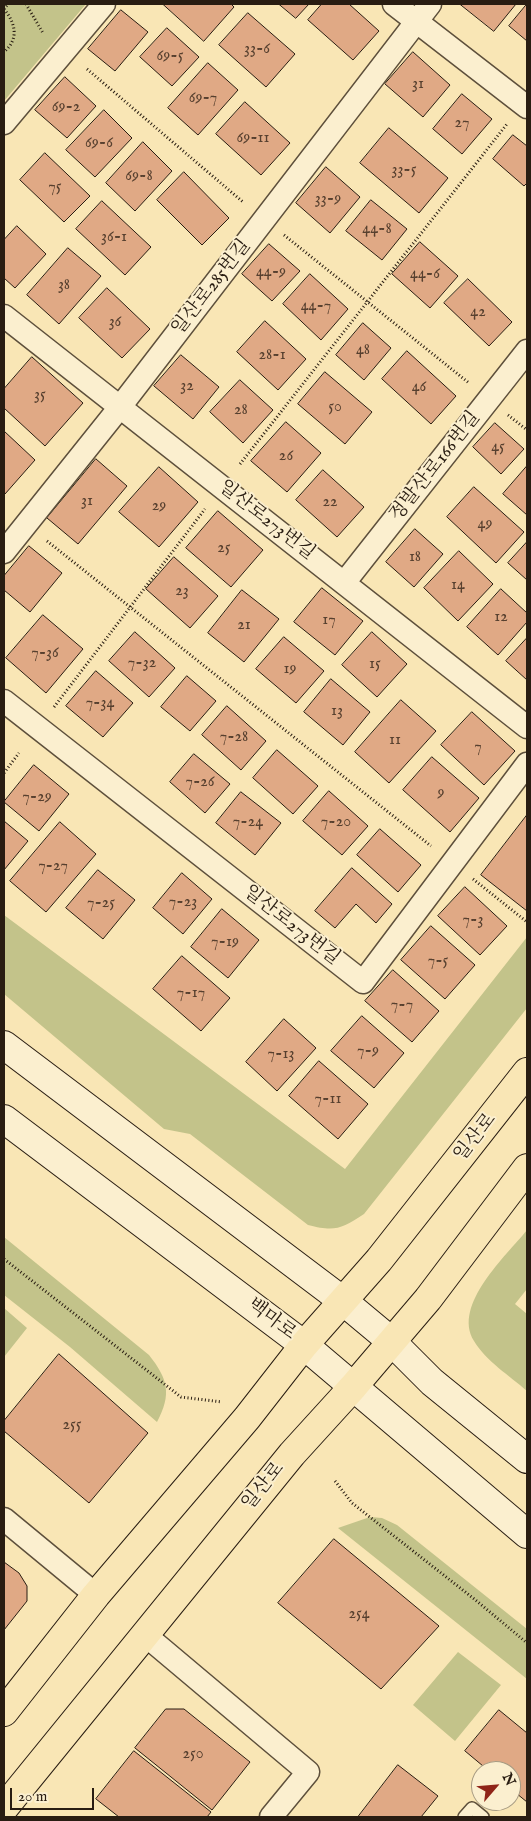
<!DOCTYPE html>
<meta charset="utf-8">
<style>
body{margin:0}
#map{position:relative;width:531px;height:1821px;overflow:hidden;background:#f9e6b5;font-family:"IM FELL English",serif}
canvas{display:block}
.frame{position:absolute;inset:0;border:5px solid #291d12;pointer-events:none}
.north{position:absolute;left:471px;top:1761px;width:50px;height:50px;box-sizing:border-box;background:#fbefcf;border:1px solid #a79b83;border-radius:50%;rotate:63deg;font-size:14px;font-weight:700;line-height:20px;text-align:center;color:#291d12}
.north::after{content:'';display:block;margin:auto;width:18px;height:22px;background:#8f2418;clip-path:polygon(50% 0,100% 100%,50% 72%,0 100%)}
.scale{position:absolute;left:10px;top:1788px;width:84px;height:22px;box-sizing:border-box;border:2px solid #291d12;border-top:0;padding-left:6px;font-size:15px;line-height:18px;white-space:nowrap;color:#291d12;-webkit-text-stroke:4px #fbefcf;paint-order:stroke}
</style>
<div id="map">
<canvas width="531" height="1821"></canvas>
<div class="frame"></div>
<div class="north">N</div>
<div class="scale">20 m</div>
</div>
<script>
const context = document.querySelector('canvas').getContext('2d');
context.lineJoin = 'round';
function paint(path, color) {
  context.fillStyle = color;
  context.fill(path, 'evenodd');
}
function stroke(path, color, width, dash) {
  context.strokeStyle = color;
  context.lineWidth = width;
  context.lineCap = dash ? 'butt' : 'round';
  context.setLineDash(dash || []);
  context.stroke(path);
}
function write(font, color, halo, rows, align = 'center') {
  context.font = font + ' "IM FELL English","Noto Serif KR",serif';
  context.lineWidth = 4;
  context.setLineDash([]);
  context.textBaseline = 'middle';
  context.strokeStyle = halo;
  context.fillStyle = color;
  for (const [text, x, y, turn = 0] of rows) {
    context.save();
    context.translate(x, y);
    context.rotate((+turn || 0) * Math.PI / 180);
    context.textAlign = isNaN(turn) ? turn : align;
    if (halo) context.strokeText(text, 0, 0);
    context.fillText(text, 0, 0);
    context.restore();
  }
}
paint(new Path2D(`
 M 4,4 L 86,4 L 4,101 Z
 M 4,915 L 345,1169 L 527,937 L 527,1008 L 364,1214 C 341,1229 335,1232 308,1225 L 190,1134 L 164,1129 L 4,994 Z
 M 527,1230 L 527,1289 L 515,1304 L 527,1314 L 527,1391 C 510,1376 486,1361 474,1341 C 452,1305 506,1256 527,1230 Z
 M 4,1237 L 149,1355 C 168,1379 172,1394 157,1422 L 70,1347 L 4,1295 Z
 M 4,1308 L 27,1328 L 4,1357 Z
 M 370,1517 L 382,1518 L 397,1525 L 527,1629 L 527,1679 L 338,1528 Z
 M 458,1652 L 501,1685 L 455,1741 L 413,1705 Z`), '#c3c38a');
const building = new Path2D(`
 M 163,4 L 231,4 L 234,7 L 204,41 Z
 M 279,4 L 309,4 L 296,18 Z
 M 322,4 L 349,4 L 379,31 L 353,60 L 308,20 Z
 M 460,4 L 516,4 L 494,31 Z
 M 527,4 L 527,41 L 509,26 Z
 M 121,10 L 148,32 L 115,71 L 88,49 Z
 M 248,13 L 295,54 L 266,87 L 219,45 Z
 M 167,28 L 199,57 L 172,86 L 140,57 Z
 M 413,52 L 450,85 L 423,117 L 385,84 Z
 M 208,63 L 238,90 L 198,135 L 168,108 Z
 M 65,77 L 96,106 L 67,138 L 35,110 Z
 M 462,94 L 492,119 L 462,154 L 433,129 Z
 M 245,102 L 290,143 L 261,175 L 216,134 Z
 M 104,110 L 132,138 L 95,177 L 66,150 Z
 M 389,128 L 448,178 L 419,213 L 360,163 Z
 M 513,135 L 527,146 L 527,183 L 524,186 L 493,159 Z
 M 143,142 L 172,171 L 135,211 L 106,183 Z
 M 45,153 L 90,196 L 64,222 L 20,180 Z
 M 326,167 L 360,197 L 330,233 L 296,203 Z
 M 184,172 L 229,218 L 202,245 L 157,200 Z
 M 371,200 L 407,229 L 382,260 L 346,231 Z
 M 102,201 L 151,247 L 125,275 L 76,229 Z
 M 17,226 L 46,254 L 15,288 L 4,278 L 4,240 Z
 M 420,242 L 458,276 L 430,308 L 392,274 Z
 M 269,244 L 300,271 L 272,301 L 242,274 Z
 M 68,248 L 101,276 L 59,324 L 27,295 Z
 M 310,274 L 348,309 L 321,340 L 283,304 Z
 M 468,279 L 512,322 L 489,346 L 444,303 Z
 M 107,288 L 150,329 L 122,358 L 79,318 Z
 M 265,321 L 306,359 L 278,390 L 237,352 Z
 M 363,323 L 391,348 L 364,380 L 336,355 Z
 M 407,351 L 456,396 L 431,424 L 382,379 Z
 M 181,355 L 219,387 L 193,419 L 154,386 Z
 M 32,357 L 83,403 L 45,446 L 4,408 L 4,389 Z
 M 325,372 L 372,412 L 345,444 L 298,404 Z
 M 240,380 L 273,410 L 243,443 L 210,412 Z
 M 286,422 L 321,453 L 287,492 L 251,461 Z
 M 495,423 L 524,449 L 501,474 L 473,447 Z
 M 4,431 L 35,460 L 5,494 L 4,493 Z
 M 96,459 L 127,486 L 78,544 L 47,518 Z
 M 527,466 L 527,515 L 503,494 Z
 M 159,467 L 198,502 L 159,547 L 119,512 Z
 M 323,470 L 364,507 L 337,537 L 296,500 Z
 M 474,487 L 524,532 L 496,563 L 447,517 Z
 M 218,511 L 263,550 L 231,587 L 186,548 Z
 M 415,529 L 443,554 L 414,587 L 386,562 Z
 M 527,542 L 527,580 L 508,563 Z
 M 29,546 L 62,573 L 30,612 L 4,590 L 4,576 Z
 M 459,551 L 493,584 L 458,621 L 424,588 Z
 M 174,557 L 218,596 L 190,628 L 146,589 Z
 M 322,588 L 363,621 L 335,655 L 294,622 Z
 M 501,589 L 527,613 L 527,622 L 498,655 L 467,627 Z
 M 242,590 L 279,619 L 244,662 L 208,633 Z
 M 43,615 L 83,649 L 46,693 L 6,658 Z
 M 135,632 L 175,668 L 149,697 L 109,661 Z
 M 372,632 L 407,664 L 377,697 L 342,665 Z
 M 284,637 L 324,671 L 296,703 L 256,669 Z
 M 527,638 L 527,680 L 506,661 Z
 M 96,671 L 133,703 L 103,737 L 66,706 Z
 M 187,676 L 216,701 L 190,731 L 161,707 Z
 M 331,679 L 370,712 L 343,745 L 304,712 Z
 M 401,700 L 436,731 L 389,783 L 355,752 Z
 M 227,706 L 266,741 L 241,770 L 202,735 Z
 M 472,712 L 515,751 L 484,785 L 441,745 Z
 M 277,750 L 318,786 L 293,814 L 253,778 Z
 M 194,754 L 230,784 L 205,813 L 170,782 Z
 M 432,757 L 479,798 L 450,832 L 403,790 Z
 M 34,765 L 69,794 L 39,831 L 4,802 Z
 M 329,791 L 368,826 L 342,855 L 303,821 Z
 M 241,792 L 281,823 L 255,855 L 216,823 Z
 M 527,815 L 527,911 L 481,875 Z
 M 4,821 L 28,841 L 4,870 Z
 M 60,822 L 96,854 L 46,912 L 10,881 Z
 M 380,829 L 421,865 L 398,892 L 357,855 Z
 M 352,868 L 392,904 L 376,923 L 356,904 L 335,928 L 315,911 Z
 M 98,870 L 135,900 L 103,939 L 66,908 Z
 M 182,873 L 212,899 L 183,934 L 153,908 Z
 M 465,887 L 507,926 L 480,955 L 438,916 Z
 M 222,909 L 259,940 L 228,978 L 191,947 Z
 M 431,926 L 475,965 L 445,999 L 401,960 Z
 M 182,956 L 230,998 L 201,1031 L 153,989 Z
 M 393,970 L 439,1011 L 412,1042 L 365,1001 Z
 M 362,1016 L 404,1053 L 374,1088 L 331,1051 Z
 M 284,1019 L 316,1048 L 277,1091 L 246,1062 Z
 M 319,1061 L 368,1104 L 338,1139 L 289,1096 Z
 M 59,1354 L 148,1433 L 89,1503 L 4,1431 L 4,1421 Z
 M 334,1539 L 439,1626 L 381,1689 L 278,1603 Z
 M 4,1562 L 19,1573 L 27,1586 L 27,1601 L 4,1630 Z
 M 166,1709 L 184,1709 L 250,1762 L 212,1810 L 135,1748 Z
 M 499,1710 L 527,1733 L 527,1802 L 511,1789 L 511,1771 L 489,1771 L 465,1751 Z
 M 134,1751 L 211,1812 L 207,1817 L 119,1817 L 96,1799 Z
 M 398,1765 L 438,1796 L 421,1817 L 358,1817 Z`);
paint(building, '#e0a985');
stroke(building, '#291d12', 1);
const service = new Path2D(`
 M 464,1817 L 472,1808 L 483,1817`);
const minor = new Path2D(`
 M 394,4 L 527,107
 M 4,123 L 104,4
 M 4,316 L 527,727
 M 4,552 L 120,407 L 430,4
 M 344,583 L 527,351
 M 4,701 L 363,982 L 527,764
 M 4,1519 L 96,1595
 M 144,1634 L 308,1772 L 271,1817`);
const secondary = new Path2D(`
 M 4,1045 L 343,1301 L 391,1341 L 432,1382 L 527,1459
 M 4,1119 L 304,1345 L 527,1534`);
const primary = new Path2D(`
 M 4,1712 L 96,1595 L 247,1418 L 304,1345 L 379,1260 L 527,1072
 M 4,1808 L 292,1454 L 353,1387 L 428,1299 L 527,1168`);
stroke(service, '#5d4f3b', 14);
stroke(minor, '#5d4f3b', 25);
stroke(secondary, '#291d12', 30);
stroke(primary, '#291d12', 30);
stroke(new Path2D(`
 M 26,4 L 43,33
 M 4,9 C 16,24 19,39 4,52
 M 4,9 L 8,4
 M 87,69 L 243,202
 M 284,235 L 469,383
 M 508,415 L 527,430
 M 240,464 L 507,124
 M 47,541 L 431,846
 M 54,707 L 205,509
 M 4,773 L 19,753
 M 473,879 L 527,922
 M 4,1259 L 181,1397 L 222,1402
 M 335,1481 L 352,1503 L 478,1602 L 527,1643`), '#291d12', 3, [1, 2.5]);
stroke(service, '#fbefcf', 11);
stroke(minor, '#fbefcf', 22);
stroke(secondary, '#fbefcf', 28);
stroke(primary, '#f9e6b5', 28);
write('16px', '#57402f', null, [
 ["33-6",257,50],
 ["69-5",170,57],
 ["31",418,85],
 ["69-7",203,99],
 ["69-2",66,108],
 ["27",462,124],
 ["69-11",253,139],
 ["69-6",99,144],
 ["33-5",404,171],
 ["69-8",139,177],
 ["75",55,188],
 ["33-9",328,200],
 ["44-8",377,230],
 ["36-1",114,238],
 ["44-9",271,273],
 ["44-6",425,275],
 ["38",64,286],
 ["44-7",316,307],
 ["42",478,313],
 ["36",115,323],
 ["48",363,351],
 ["28-1",272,356],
 ["32",187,387],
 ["46",419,388],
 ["35",40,396],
 ["50",335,408],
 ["28",241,411],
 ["45",498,448],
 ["26",286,457],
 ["31",87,502],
 ["22",330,503],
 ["29",159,507],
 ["49",485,525],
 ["25",224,549],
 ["18",415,558],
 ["14",458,586],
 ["23",182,592],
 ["12",501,618],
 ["17",329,621],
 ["21",244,626],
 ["7-36",45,654],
 ["7-32",142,664],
 ["15",375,665],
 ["19",290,670],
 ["7-34",100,704],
 ["13",337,712],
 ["7-28",234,738],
 ["11",395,741],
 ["7",478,748],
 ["7-26",200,783],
 ["9",441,794],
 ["7-29",37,798],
 ["7-24",248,823],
 ["7-20",336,823],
 ["7-27",53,867],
 ["7-23",183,903],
 ["7-25",101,904],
 ["7-3",473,921],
 ["7-19",225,943],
 ["7-5",438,962],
 ["7-17",191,994],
 ["7-7",402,1006],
 ["7-9",368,1052],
 ["7-13",281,1055],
 ["7-11",328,1100],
 ["255",72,1426],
 ["254",359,1615],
 ["250",193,1755]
]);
write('19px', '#291d12', '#fbefcf', [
 ["일산로285번길",212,288,-52],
 ["정발산로166번길",436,467,-52],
 ["일산로273번길",266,521,38],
 ["일산로273번길",291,926,38],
 ["일산로",476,1138,-52],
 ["백마로",271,1320,37],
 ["일산로",264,1487,-51]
]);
</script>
